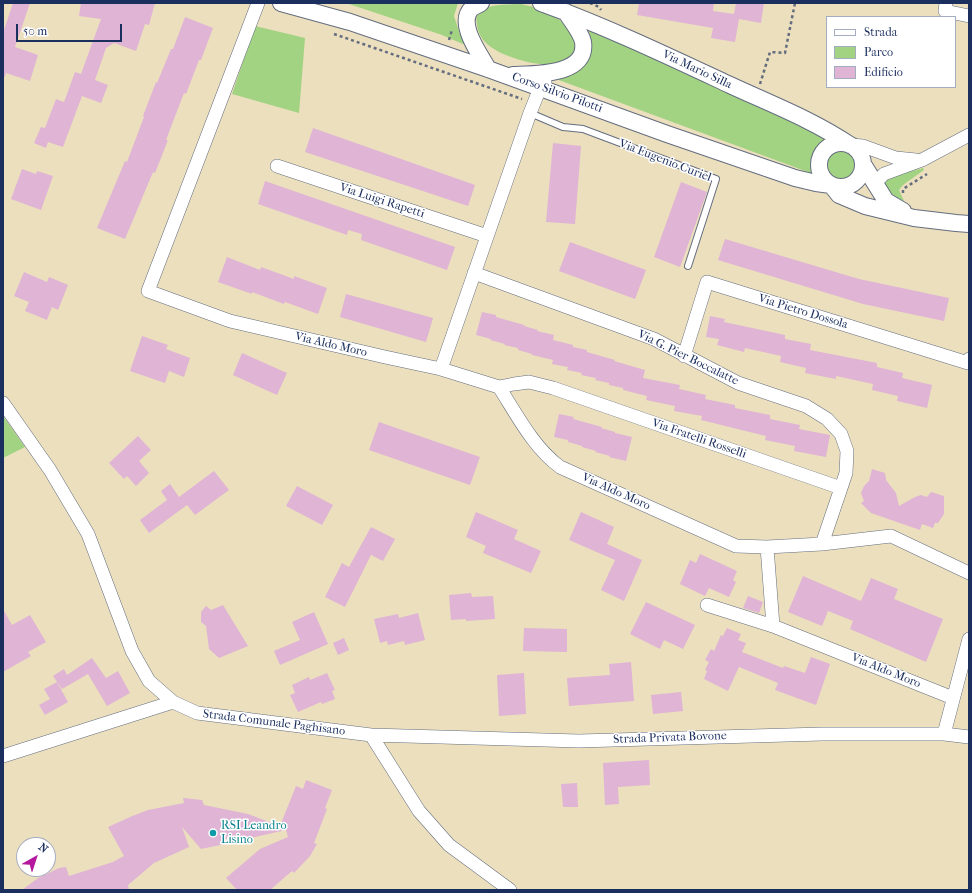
<!DOCTYPE html>
<style>
body{margin:0}
#map{position:relative;width:972px;height:893px;overflow:hidden;background:#ecdfbd;font-family:"IM FELL French Canon",serif}
canvas{display:block}
.frame{position:absolute;inset:0;border:4px solid #1b2f5e;pointer-events:none}
.legend{position:absolute;left:826px;top:16px;width:130px;height:72px;box-sizing:border-box;background:#fff;border:1px solid #a4acbf;margin:0;padding:5px 7px;list-style:none;font-size:12px;color:#1b2f5e}
.legend li{display:flex;align-items:center;gap:8px;height:20px}
.legend b{width:20px;border:1px solid #a4acbf}
.north{position:absolute;left:16px;top:837px;width:40px;height:40px;box-sizing:border-box;background:#fff;border:1px solid #a4acbf;border-radius:50%;rotate:39deg;font-size:11px;font-weight:700;line-height:16px;text-align:center;color:#1b2f5e}
.north::after{content:'';display:block;margin:auto;width:14px;height:18px;background:#b5179e;clip-path:polygon(50% 0,100% 100%,50% 72%,0 100%)}
.scale{position:absolute;left:16px;top:24px;width:106px;height:18px;box-sizing:border-box;border:2px solid #1b2f5e;border-top:0;padding-left:5px;font-size:12px;line-height:14px;white-space:nowrap;color:#1b2f5e;-webkit-text-stroke:3px #fff;paint-order:stroke}
</style>
<div id="map">
<canvas width="972" height="893"></canvas>
<div class="frame"></div>
<ul class="legend">
<li><b style="height:5px;background:#fff"></b>Strada</li>
<li><b style="height:11px;background:#a2d382"></b>Parco</li>
<li><b style="height:11px;background:#dfb4d5"></b>Edificio</li>
</ul>
<div class="north">N</div>
<div class="scale">50 m</div>
</div>
<script>
const context = document.querySelector('canvas').getContext('2d');
context.lineJoin = 'round';
function paint(path, color) {
  context.fillStyle = color;
  context.fill(path, 'evenodd');
}
function stroke(path, color, width, dash) {
  context.strokeStyle = color;
  context.lineWidth = width;
  context.lineCap = dash ? 'butt' : 'round';
  context.setLineDash(dash || []);
  context.stroke(path);
}
function write(font, color, halo, rows, align = 'center') {
  context.font = font + ' "IM FELL French Canon",serif';
  context.lineWidth = 3;
  context.setLineDash([]);
  context.textBaseline = 'middle';
  context.strokeStyle = halo;
  context.fillStyle = color;
  for (const [text, x, y, turn = 0] of rows) {
    context.save();
    context.translate(x, y);
    context.rotate((+turn || 0) * Math.PI / 180);
    context.textAlign = isNaN(turn) ? turn : align;
    if (halo) context.strokeText(text, 0, 0);
    context.fillText(text, 0, 0);
    context.restore();
  }
}
paint(new Path2D(`
 M 346,3 L 458,3 L 454,16 L 460,34 L 470,47 L 442,35 Z
 M 521,4 C 548,10 560,16 577,38 C 577,44 577,48 574,53 C 561,75 511,60 494,49 C 485,44 478,35 477,25 C 476,21 476,17 479,13 C 488,3 508,5 521,4 Z
 M 255,26 L 305,38 L 299,113 L 232,94 Z
 M 587,26 L 831,138 C 823,145 812,154 813,166 C 813,169 815,173 816,175 L 556,79 C 562,78 566,76 571,74 C 591,63 595,46 587,26 Z
 M827 164a15 15 0 1 1 30 0a15 15 0 1 1-30 0Z
 M 923,168 L 924,170 L 903,185 L 899,190 L 904,201 L 897,198 L 885,188 L 884,182 L 886,180 L 904,173 Z
 M 3,416 L 25,447 L 3,458 Z`), '#a2d382');
paint(new Path2D(`
 M 13,3 L 30,3 L 15,47 L 38,55 L 30,81 L 6,73 L 5,77 L 3,76 L 3,33 Z
 M 81,3 L 155,3 L 149,25 L 145,24 L 136,51 L 114,43 L 106,48 L 95,80 L 108,85 L 101,103 L 82,96 L 63,147 L 48,142 L 46,148 L 34,143 L 41,127 L 45,128 L 56,99 L 64,102 L 75,72 L 81,74 L 101,19 L 79,16 Z
 M 639,3 L 714,3 L 713,11 L 734,14 L 736,3 L 764,3 L 761,23 L 739,19 L 735,42 L 711,38 L 713,28 L 637,15 Z
 M 185,17 L 213,28 L 201,60 L 199,60 L 186,94 L 184,93 L 166,140 L 168,140 L 155,173 L 153,172 L 125,239 L 97,228 L 125,161 L 127,162 L 144,117 L 143,116 L 156,82 L 157,83 L 171,49 L 173,49 Z
 M 313,128 L 475,185 L 468,206 L 305,152 Z
 M 553,143 L 581,146 L 575,224 L 546,222 Z
 M 22,169 L 36,174 L 37,171 L 53,176 L 41,210 L 11,199 Z
 M 265,181 L 455,247 L 447,270 L 361,240 L 362,234 L 348,230 L 347,235 L 258,204 Z
 M 681,182 L 707,192 L 680,267 L 654,257 Z
 M 725,239 L 859,279 L 949,298 L 944,321 L 863,304 L 718,260 Z
 M 570,242 L 646,270 L 635,299 L 559,271 Z
 M 227,257 L 260,270 L 261,267 L 294,279 L 294,276 L 327,288 L 318,314 L 285,302 L 284,304 L 252,292 L 252,294 L 218,282 Z
 M 24,272 L 47,282 L 49,277 L 68,285 L 58,310 L 52,307 L 47,320 L 25,311 L 29,302 L 14,296 Z
 M 346,294 L 433,318 L 426,342 L 340,317 Z
 M 482,312 L 496,315 L 496,317 L 524,325 L 524,326 L 538,330 L 537,331 L 554,335 L 553,340 L 573,345 L 573,347 L 587,350 L 587,352 L 615,360 L 614,361 L 645,370 L 643,378 L 680,385 L 679,389 L 706,395 L 705,399 L 735,405 L 735,408 L 770,415 L 770,419 L 800,425 L 799,429 L 830,435 L 826,457 L 794,451 L 795,446 L 765,440 L 766,436 L 701,420 L 702,416 L 674,411 L 675,406 L 646,400 L 647,396 L 623,390 L 623,388 L 609,385 L 609,383 L 595,380 L 596,378 L 581,375 L 582,373 L 567,370 L 568,367 L 552,364 L 553,360 L 532,355 L 532,354 L 518,350 L 518,348 L 504,345 L 505,344 L 490,340 L 491,339 L 476,335 Z
 M 710,316 L 725,319 L 724,322 L 785,335 L 785,339 L 811,344 L 810,350 L 877,363 L 877,367 L 903,373 L 902,378 L 932,385 L 927,408 L 897,401 L 898,396 L 872,390 L 873,384 L 836,376 L 836,379 L 805,373 L 806,368 L 780,362 L 781,356 L 745,348 L 744,352 L 717,345 L 719,339 L 706,337 Z
 M 142,336 L 168,345 L 166,349 L 190,358 L 184,377 L 169,371 L 165,383 L 130,371 Z
 M 242,353 L 287,373 L 277,395 L 233,375 Z
 M 559,414 L 574,417 L 573,419 L 602,427 L 601,428 L 615,432 L 615,433 L 632,437 L 626,461 L 609,457 L 610,456 L 595,452 L 596,451 L 582,447 L 582,446 L 568,442 L 568,440 L 554,437 Z
 M 379,422 L 480,457 L 470,485 L 369,450 Z
 M 138,436 L 151,450 L 139,461 L 149,473 L 136,486 L 127,476 L 124,479 L 109,463 Z
 M 872,469 L 885,473 L 886,480 L 896,493 L 899,506 L 915,497 L 921,495 L 927,497 L 931,492 L 944,496 L 944,514 L 938,523 L 935,523 L 933,528 L 922,524 L 920,530 L 871,513 L 861,503 L 864,501 L 861,493 L 864,486 L 869,481 Z
 M 214,471 L 229,490 L 195,515 L 187,505 L 149,533 L 140,520 L 167,500 L 161,491 L 170,484 L 179,497 Z
 M 297,486 L 333,505 L 322,525 L 286,506 Z
 M 476,512 L 518,530 L 514,539 L 541,551 L 531,573 L 483,553 L 486,546 L 466,537 Z
 M 581,512 L 614,527 L 607,544 L 642,560 L 624,601 L 601,590 L 615,560 L 569,540 Z
 M 371,527 L 395,539 L 383,561 L 371,555 L 345,607 L 325,597 L 342,563 L 349,567 Z
 M 700,554 L 737,571 L 733,580 L 736,582 L 729,597 L 709,588 L 705,596 L 680,584 L 690,560 L 696,563 Z
 M 803,576 L 861,601 L 871,578 L 898,589 L 894,599 L 943,619 L 926,662 L 850,629 L 853,621 L 828,611 L 822,626 L 788,612 Z
 M 471,593 L 472,597 L 493,596 L 495,619 L 466,621 L 466,619 L 451,620 L 449,595 Z
 M 748,596 L 763,602 L 759,613 L 743,608 Z
 M 646,602 L 695,625 L 683,649 L 664,640 L 660,649 L 630,634 Z
 M 223,605 L 248,646 L 219,658 L 209,649 L 206,626 L 201,622 L 201,612 L 206,606 L 211,610 Z
 M 3,609 L 12,625 L 30,615 L 46,642 L 28,652 L 31,656 L 3,672 Z
 M 314,612 L 328,644 L 280,665 L 274,651 L 300,640 L 292,622 Z
 M 418,613 L 425,640 L 405,645 L 404,641 L 388,645 L 387,641 L 380,643 L 374,619 L 398,614 L 399,618 Z
 M 524,628 L 567,629 L 567,652 L 523,651 Z
 M 727,628 L 741,634 L 738,640 L 746,643 L 742,652 L 783,668 L 784,666 L 805,673 L 811,657 L 830,664 L 816,705 L 775,690 L 778,683 L 739,667 L 728,691 L 704,679 L 707,671 L 705,670 L 709,662 L 705,660 L 711,649 L 714,651 L 721,635 L 723,636 Z
 M 344,638 L 349,650 L 338,655 L 333,643 Z
 M 92,658 L 106,678 L 118,671 L 130,693 L 107,706 L 88,674 L 62,689 L 53,676 L 64,669 L 67,675 Z
 M 631,662 L 634,701 L 569,706 L 567,678 L 610,675 L 609,664 Z
 M 327,673 L 335,690 L 332,691 L 335,699 L 322,704 L 321,702 L 298,712 L 290,695 L 295,693 L 292,685 L 309,677 L 310,680 Z
 M 524,673 L 526,714 L 499,716 L 497,675 Z
 M 57,682 L 68,702 L 45,715 L 39,705 L 50,699 L 44,689 Z
 M 681,692 L 683,711 L 653,714 L 651,695 Z
 M 649,760 L 650,785 L 618,787 L 619,804 L 605,805 L 603,763 Z
 M 306,780 L 332,790 L 325,808 L 327,809 L 314,843 L 317,844 L 310,856 L 294,873 L 292,871 L 270,890 L 237,890 L 226,878 L 260,849 L 288,837 L 286,830 L 246,839 L 223,839 L 225,844 L 201,849 L 182,827 L 189,847 L 154,863 L 128,885 L 129,890 L 22,890 L 38,878 L 59,868 L 66,867 L 69,876 L 113,862 L 124,856 L 108,827 L 130,817 L 148,810 L 184,803 L 183,798 L 202,800 L 204,805 L 248,814 L 280,826 L 296,786 L 303,789 Z
 M 577,783 L 578,807 L 563,807 L 561,784 Z`), '#dfb4d5');
const service = new Path2D(`
 M 530,113 L 563,127 L 583,129 L 716,179 L 688,266`);
const minor = new Path2D(`
 M 258,3 L 148,291 L 230,321 L 385,357 L 441,369 L 499,387 C 517,415 533,447 560,467 L 736,546 L 767,547 L 822,544 L 891,536 L 969,573
 M 946,3 L 945,11 L 969,16
 M 850,145 L 863,146 L 896,158 L 916,160
 M 277,166 L 487,236
 M 877,187 L 878,180 L 884,174 L 922,160 L 969,135
 M 474,273 L 654,339 L 738,383 L 806,406 L 827,419 L 841,434 L 847,451 L 846,473 L 841,488
 M 684,356 L 707,282 L 968,363 L 969,359
 M 441,369 L 530,113 L 540,88 L 545,82
 M 499,387 L 514,384 L 529,382 L 553,388 L 841,488 L 822,544
 M 3,403 L 50,470 L 88,534 L 132,651 L 149,681 L 173,702 L 197,713 L 371,735 L 419,811 L 449,845 L 510,890
 M 767,547 L 773,626 L 953,698
 M 707,605 L 773,626
 M 944,734 L 969,639
 M 371,735 L 579,741 L 822,734 L 944,734 L 969,737
 M 3,756 L 173,702`);
const tertiary = new Path2D(`
 M 281,3 L 350,22 L 488,69 L 667,134 L 795,178 L 816,183 L 831,185 L 839,195 L 865,206 L 914,218 L 956,223 L 969,224
 M 481,3 C 478,5 475,6 472,8 C 456,23 480,54 488,69
 M 541,3 C 605,26 668,56 730,85 C 771,104 813,120 850,145
 M 513,75 C 534,74 588,76 583,42 C 581,32 571,21 566,12
 M819 165a22 22 0 1 1 44 0a22 22 0 1 1-44 0Z
 M 863,164 L 886,201 L 903,211`);
stroke(service, '#646d7f', 8);
stroke(minor, '#646d7f', 14);
stroke(tertiary, '#646d7f', 18);
stroke(new Path2D(`
 M 590,3 L 599,7 L 601,10
 M 334,34 L 522,99
 M 449,40 L 452,30
 M 760,84 L 770,52 L 785,53 L 795,3
 M 903,193 L 903,189 L 927,174`), '#646d7f', 2.5, [3, 3]);
stroke(service, '#fff', 6);
stroke(minor, '#fff', 13);
stroke(tertiary, '#fff', 16);
for (const [x, y, r, color] of [
 [213,833,4,"#0f9aa8"]
]) {
  const dot = new Path2D();
  dot.arc(x, y, r, 0, 2 * Math.PI);
  context.fillStyle = color;
  context.fill(dot);
  stroke(dot, '#fff', 1.5);
}
write('12px', '#1b2f5e', '#fff', [
 ["Via Mario Silla",697,70,25],
 ["Corso Silvio Pilotti",557,93,20],
 ["Via Eugenio Curiel",665,161,21],
 ["Via Luigi Rapetti",382,201,18],
 ["Via Pietro Dossola",803,312,17],
 ["Via Aldo Moro",331,345,13],
 ["Via G. Pier Boccalatte",688,358,26],
 ["Via Fratelli Rosselli",699,439,19],
 ["Via Aldo Moro",616,492,24],
 ["Via Aldo Moro",886,671,22],
 ["Strada Comunale Paghisano",274,723,7],
 ["Strada Privata Bovone",670,738,-2]
]);
write('12px', '#0d838f', '#fff', [
 ["RSI Leandro",221,826],
 ["Lisino",221,840]
], 'left');
</script>
